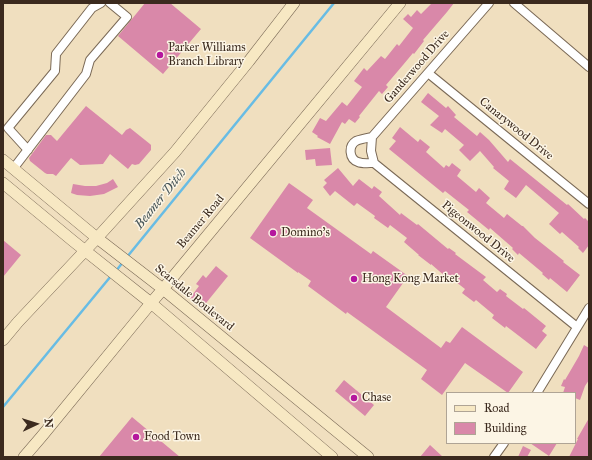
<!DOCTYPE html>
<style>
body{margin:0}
#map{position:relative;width:592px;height:460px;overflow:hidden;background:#f0dfbf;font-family:"IM FELL Great Primer",serif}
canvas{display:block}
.frame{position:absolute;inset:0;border:4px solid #3b2a1e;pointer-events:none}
.legend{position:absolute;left:446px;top:392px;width:130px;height:52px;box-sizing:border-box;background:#fcf5e5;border:1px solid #afa495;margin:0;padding:5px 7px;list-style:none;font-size:12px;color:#3b2a1e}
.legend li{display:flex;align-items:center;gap:8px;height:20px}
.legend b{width:20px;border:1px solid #afa495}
.north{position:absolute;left:16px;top:404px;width:40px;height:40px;-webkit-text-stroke:3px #fcf5e5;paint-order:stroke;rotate:86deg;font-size:11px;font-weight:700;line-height:16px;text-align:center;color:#3b2a1e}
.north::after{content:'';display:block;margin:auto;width:14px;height:18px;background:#3b2a1e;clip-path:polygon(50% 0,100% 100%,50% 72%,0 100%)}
</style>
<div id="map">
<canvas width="592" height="460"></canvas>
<div class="frame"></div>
<ul class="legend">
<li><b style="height:5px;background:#f7e8c3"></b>Road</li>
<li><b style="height:11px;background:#d988a9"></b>Building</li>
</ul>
<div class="north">N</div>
</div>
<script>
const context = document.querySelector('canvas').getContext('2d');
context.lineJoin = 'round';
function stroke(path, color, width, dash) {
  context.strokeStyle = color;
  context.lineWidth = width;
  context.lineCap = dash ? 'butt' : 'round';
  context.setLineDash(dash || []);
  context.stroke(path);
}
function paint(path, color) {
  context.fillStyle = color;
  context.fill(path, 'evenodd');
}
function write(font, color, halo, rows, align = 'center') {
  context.font = font + ' "IM FELL Great Primer",serif';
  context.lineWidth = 3;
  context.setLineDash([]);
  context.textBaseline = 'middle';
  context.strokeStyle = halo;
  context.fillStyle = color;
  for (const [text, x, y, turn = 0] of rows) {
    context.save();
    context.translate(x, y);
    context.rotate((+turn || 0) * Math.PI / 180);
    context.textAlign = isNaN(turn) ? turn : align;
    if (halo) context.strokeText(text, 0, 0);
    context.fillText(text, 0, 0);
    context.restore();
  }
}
stroke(new Path2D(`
 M 127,257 L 334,3
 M 116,271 L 123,262
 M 3,407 L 111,276`), '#68bce4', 2.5);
paint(new Path2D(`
 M 145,3 L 170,3 L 201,29 L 163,74 L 118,36 Z
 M 432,3 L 454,3 L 447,12 L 423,40 L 424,41 L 414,54 L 413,53 L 403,65 L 386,85 L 388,87 L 382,94 L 379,91 L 359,116 L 360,117 L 355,123 L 349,119 L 345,124 L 342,122 L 330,144 L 317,137 L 318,136 L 312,132 L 320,118 L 326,121 L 342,102 L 347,106 L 362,87 L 354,81 L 364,68 L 367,71 L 381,56 L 385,59 L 397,44 L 399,46 L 413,28 L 403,19 L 408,14 L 411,17 L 417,10 L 421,14 Z
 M 428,93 L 446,108 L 448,106 L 456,115 L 454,117 L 477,136 L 480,132 L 489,140 L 508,162 L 510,159 L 567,205 L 568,204 L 584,219 L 585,218 L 589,222 L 589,245 L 583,253 L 578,248 L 579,247 L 562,232 L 560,234 L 549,224 L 559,213 L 526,185 L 516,198 L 504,189 L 509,181 L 493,168 L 494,167 L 480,151 L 470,161 L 459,150 L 464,145 L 445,129 L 442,133 L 430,125 L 439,116 L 421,102 Z
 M 86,106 L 122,135 L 126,130 L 130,128 L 150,144 L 151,145 L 151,150 L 139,164 L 135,165 L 132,164 L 128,169 L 110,154 L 103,164 L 80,165 L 71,158 L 56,176 L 53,174 L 47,174 L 45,173 L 30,161 L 29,158 L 46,135 L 51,135 L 57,141 Z
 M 400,127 L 418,142 L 420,139 L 430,147 L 426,152 L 444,168 L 446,165 L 449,167 L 452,163 L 461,170 L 457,176 L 476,192 L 479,188 L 490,198 L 486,203 L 504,218 L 507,214 L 522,226 L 523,226 L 535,238 L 564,261 L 563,262 L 580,275 L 567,292 L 550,278 L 549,280 L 542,274 L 543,273 L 519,253 L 518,255 L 512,249 L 513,248 L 490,228 L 489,230 L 467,212 L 469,210 L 445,191 L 443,193 L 389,149 L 396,141 L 392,138 Z
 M 330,148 L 332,165 L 316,166 L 315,159 L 306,160 L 305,150 Z
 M 338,168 L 353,186 L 359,179 L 372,189 L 374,186 L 382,192 L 379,196 L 400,215 L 401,213 L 417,225 L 418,224 L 448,249 L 449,248 L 456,253 L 455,254 L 486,277 L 483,280 L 497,292 L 500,289 L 507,294 L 506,296 L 523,309 L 524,308 L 546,326 L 542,331 L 547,335 L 536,349 L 506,326 L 505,328 L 492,318 L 494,315 L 476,300 L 474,302 L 462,293 L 465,289 L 447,275 L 446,277 L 431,264 L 431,265 L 418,255 L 419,255 L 404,242 L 407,238 L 390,225 L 388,228 L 374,218 L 375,216 L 357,203 L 354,206 L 335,191 L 330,196 L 323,187 L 327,183 L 324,180 Z
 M 113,179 L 118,187 L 104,194 L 90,196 L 77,195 L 71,193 L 73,184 L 85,186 L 96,186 L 107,183 Z
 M 289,183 L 313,200 L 307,208 L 371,254 L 373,251 L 408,276 L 386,307 L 441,348 L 446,341 L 450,343 L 462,327 L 523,372 L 508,393 L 465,363 L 442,395 L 421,379 L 427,370 L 347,312 L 346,314 L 308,286 L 311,281 L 298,272 L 298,273 L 250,238 Z
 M 3,240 L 21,255 L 3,277 Z
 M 216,266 L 228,276 L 202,308 L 190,298 L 199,286 L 196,284 L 203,275 L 206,278 Z
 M 584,345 L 589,348 L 589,380 L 585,386 L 580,400 L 575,398 L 575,393 L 563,393 L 565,387 L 561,386 L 564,379 L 565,380 L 579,356 Z
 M 344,380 L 374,405 L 365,416 L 335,391 Z
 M 132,417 L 180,457 L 99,457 Z
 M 589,418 L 589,457 L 569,457 L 578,439 L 577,439 Z
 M 530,443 L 557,443 L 549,456 Z
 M 430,445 L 443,457 L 420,457 Z
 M 523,446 L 531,450 L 527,457 L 518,457 Z`), '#d988a9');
const minor = new Path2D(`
 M 489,3 L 372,137 L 371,151 L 374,163 L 577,327
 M 514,3 L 589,67
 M 428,73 L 589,204
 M 372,137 C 367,138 361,139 356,141 C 348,146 349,159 358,162 C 363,164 369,163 374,163
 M 28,150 L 8,128 L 55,71 L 56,54 L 92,8 L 101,3
 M 13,169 L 86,74 L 90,60 L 127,17 L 110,3
 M 537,393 L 589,308
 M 494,457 L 504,443`);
const secondary = new Path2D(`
 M 3,160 L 97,238 L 163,289 L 368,457
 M 3,183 L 73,241 L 151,303 L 332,457
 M 3,340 L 18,322 L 97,238 L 175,152 L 249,61 L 294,3
 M 24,457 L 42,436 L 151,303 L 163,289 L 400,3`);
stroke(minor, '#7a6956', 10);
stroke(secondary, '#7a6956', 12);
stroke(minor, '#fff', 8);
stroke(secondary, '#f7e8c3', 11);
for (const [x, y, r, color] of [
 [160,55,4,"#b5179e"],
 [273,233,4,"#b5179e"],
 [354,279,4,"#b5179e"],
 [354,398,4,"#b5179e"],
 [136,437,4,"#b5179e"]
]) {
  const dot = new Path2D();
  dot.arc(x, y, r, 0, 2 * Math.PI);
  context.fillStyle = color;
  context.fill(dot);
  stroke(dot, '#fcf5e5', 1.5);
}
write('12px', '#3b2a1e', '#fcf5e5', [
 ["Parker Williams",168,48],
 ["Branch Library",168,62],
 ["Domino's",281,233],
 ["Hong Kong Market",362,279],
 ["Chase",362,398],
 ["Food Town",144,437]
], 'left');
write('12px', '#3b2a1e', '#fcf5e5', [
 ["Ganderwood Drive",417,67,-49],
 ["Canarywood Drive",516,129,39],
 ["Beamer Road",201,222,-50],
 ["Pigeonwood Drive",478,232,39],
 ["Scarsdale Boulevard",194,298,39]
]);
write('italic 13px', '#485659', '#fcf5e5', [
 ["Beamer Ditch",161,199,-51]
]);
</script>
